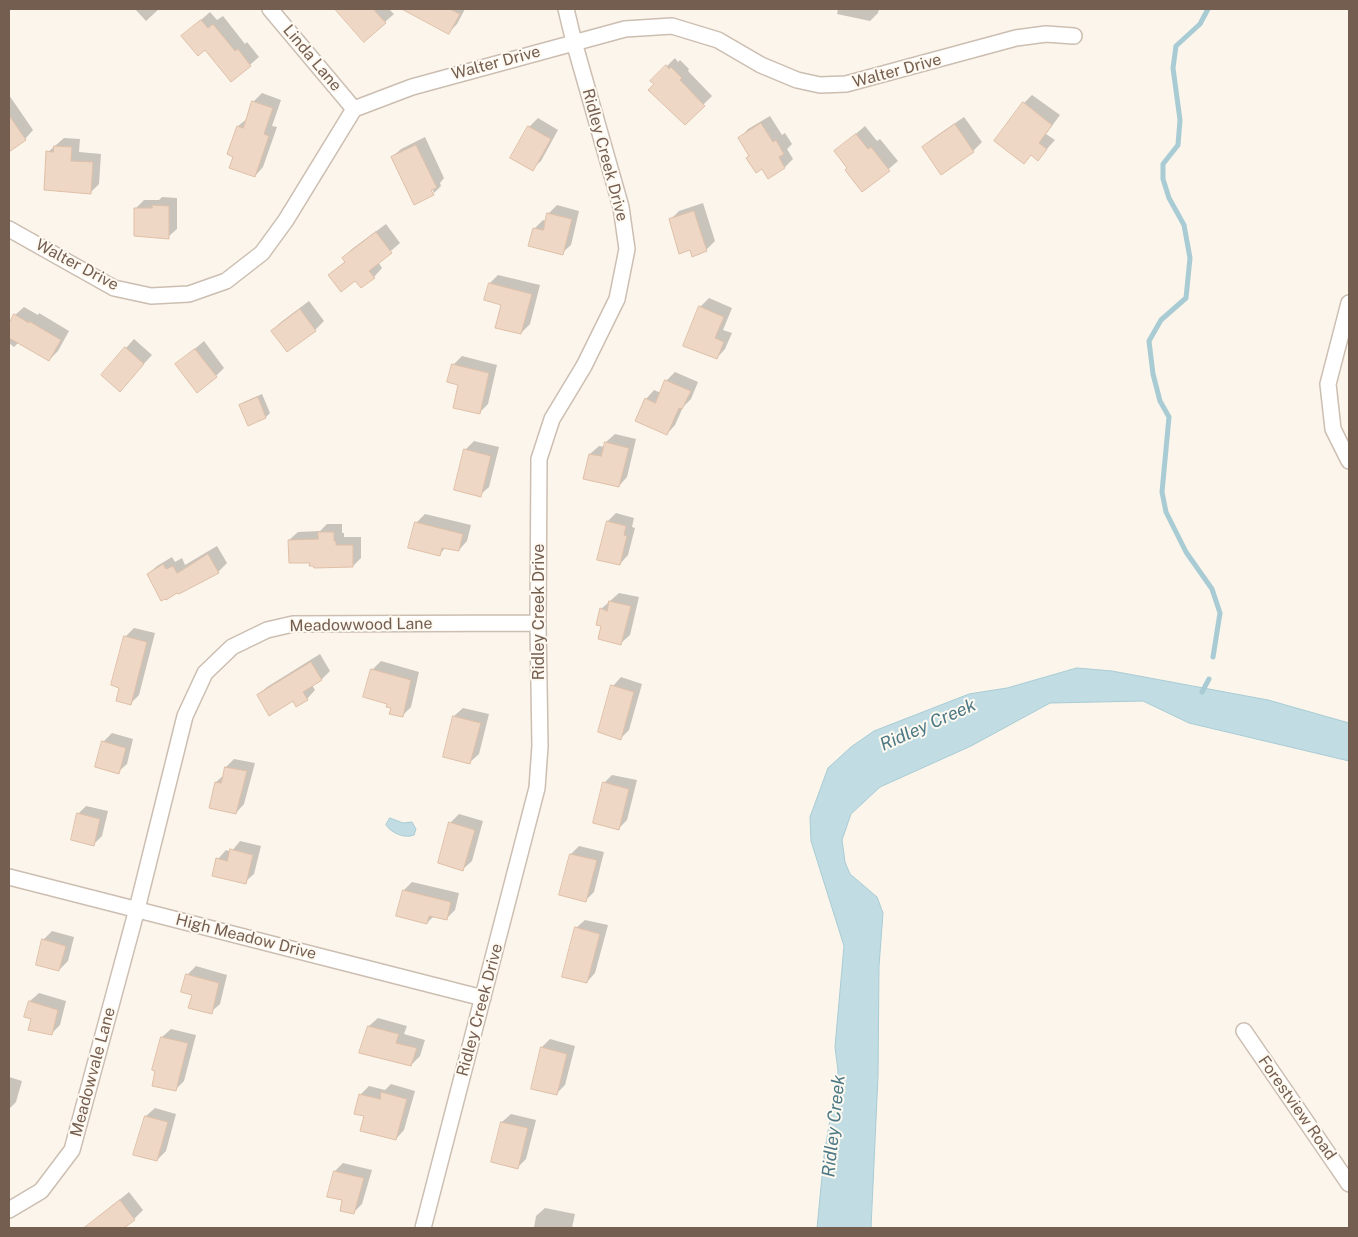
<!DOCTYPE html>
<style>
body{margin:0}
#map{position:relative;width:1358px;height:1237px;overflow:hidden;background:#fbf5eb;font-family:"Public Sans",sans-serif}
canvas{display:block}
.frame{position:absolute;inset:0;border:10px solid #745e50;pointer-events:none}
</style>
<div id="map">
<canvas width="1358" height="1237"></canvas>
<div class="frame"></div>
</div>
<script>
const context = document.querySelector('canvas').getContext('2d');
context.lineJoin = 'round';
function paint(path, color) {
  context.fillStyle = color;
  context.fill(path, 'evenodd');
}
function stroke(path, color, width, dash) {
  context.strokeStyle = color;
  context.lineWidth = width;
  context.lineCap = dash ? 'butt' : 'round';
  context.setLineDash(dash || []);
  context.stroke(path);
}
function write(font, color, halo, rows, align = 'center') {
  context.font = font + ' "Public Sans",sans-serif';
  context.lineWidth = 4;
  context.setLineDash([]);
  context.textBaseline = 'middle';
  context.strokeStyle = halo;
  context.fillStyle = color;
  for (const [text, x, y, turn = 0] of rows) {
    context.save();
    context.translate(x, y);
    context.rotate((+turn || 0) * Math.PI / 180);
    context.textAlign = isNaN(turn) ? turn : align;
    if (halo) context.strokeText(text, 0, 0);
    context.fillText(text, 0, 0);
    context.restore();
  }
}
const water = new Path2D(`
 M 1077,668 L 1112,671 L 1268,700 L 1349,723 L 1349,761 L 1189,723 L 1143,701 L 1050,703 L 971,746 L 880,787 L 851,814 L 842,840 L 845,862 L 850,874 L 877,897 L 883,913 L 879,966 L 878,1076 L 871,1228 L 817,1228 L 824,1156 L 838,1071 L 835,1047 L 844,946 L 811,841 L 810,817 L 828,768 L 851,747 L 874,731 L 969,694 L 1007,688 Z
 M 390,818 L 403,823 L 412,822 L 416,829 L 414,835 C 405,839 391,833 386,825 Z`);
paint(water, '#c1dde3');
stroke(water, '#a8cbd4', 1);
paint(new Path2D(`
 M 135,9 L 159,9 L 146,21 Z
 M 340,9 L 389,9 L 394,14 L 385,22 L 338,10 Z
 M 419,9 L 465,9 L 457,24 L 449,32 L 416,15 Z
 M 838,9 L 879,9 L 878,13 L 870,21 L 837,14 Z
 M 210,12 L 217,20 L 223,16 L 245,44 L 247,42 L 259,57 L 231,81 L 205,49 L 183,36 Z
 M 675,58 L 678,62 L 680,60 L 689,69 L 688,71 L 712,96 L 685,123 L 652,81 Z
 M 262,93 L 281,100 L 272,126 L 277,127 L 263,167 L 255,176 L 234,156 L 238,126 L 248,118 L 253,102 Z
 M 9,95 L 33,130 L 25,139 L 9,150 Z
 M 1032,95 L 1060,115 L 1046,134 L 1055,140 L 1038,159 L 1024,103 Z
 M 770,116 L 782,135 L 785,133 L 792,144 L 787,149 L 793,159 L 785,167 L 768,177 L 762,167 L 751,155 L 740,138 L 748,129 Z
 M 964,117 L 982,142 L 973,151 L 941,173 L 924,147 L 932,139 Z
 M 538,118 L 558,130 L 541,161 L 532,169 L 529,127 Z
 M 865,126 L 877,141 L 880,139 L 898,161 L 863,191 L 836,151 Z
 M 425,137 L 444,178 L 440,183 L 441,186 L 433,194 L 414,203 L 392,157 L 401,149 ZM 430,184 L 434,193 L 431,193 L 427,185 Z
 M 64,138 L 80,139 L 79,152 L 101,154 L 99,184 L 90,193 L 48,152 Z
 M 162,197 L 177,198 L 177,229 L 168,237 L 135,209 L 144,200 L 159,200 Z
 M 703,203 L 715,241 L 706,250 L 670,220 L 679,211 Z
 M 557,205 L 579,211 L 571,245 L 562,253 L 534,229 L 543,220 L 546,221 L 548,214 Z
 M 386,224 L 400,243 L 378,262 L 382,268 L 374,277 L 355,279 L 329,275 L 346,261 L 344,258 L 352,249 Z
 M 498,275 L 540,285 L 530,324 L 521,333 L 490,283 Z
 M 709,298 L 732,308 L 723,330 L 732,333 L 725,349 L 717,358 L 700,307 Z
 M 309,301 L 324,321 L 315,330 L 272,331 L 281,322 Z
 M 24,307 L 38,315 L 39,313 L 69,331 L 58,351 L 49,360 L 19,342 L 14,347 L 9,343 L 9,326 L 15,315 Z
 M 134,339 L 152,355 L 120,390 L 126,348 Z
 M 204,341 L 224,368 L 216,376 L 177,364 Z
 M 462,356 L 497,365 L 488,404 L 479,413 L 460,384 L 453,365 Z
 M 675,372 L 698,382 L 691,399 L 683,407 L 675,425 L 667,434 L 646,399 L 654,390 L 661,393 L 667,380 Z
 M 262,394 L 270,413 L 266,417 L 248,425 L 240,405 L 244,402 Z
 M 615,434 L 636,439 L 627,477 L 619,486 L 585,478 L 590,454 L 599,446 L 605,447 L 606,442 Z
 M 474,441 L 499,447 L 489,487 L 480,495 L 465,450 Z
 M 616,513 L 634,518 L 632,527 L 635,528 L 628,555 L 620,564 L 608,521 Z
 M 425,514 L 471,525 L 467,541 L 459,550 L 446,547 L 440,554 L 416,523 Z
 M 327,524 L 342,524 L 342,533 L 344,533 L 344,537 L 361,537 L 361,558 L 353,566 L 311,562 L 289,540 L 298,532 L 320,531 Z
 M 217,546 L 227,563 L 218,572 L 202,581 L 148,574 L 157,566 L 172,557 L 175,562 L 182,558 L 185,565 Z
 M 619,593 L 639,597 L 630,635 L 621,643 L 602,626 L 601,609 Z
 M 134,628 L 155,633 L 139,695 L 130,704 L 121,687 L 125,637 Z
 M 320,654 L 330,671 L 322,679 L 312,685 L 315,690 L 307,699 L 293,699 L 258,695 L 267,687 Z
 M 381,661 L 419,672 L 411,707 L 402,716 L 389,703 L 372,670 Z
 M 621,677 L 642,684 L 629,730 L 621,738 L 613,686 Z
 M 463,708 L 489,714 L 479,754 L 470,762 L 444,756 L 454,716 Z
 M 112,733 L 133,739 L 127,764 L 118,772 L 103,742 Z
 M 234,759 L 255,763 L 244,804 L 236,813 L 216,782 L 224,775 L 226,767 Z
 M 612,775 L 637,780 L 627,820 L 618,829 L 604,783 Z
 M 86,806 L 108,811 L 102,836 L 94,844 L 78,814 Z
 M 459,814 L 483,821 L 472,861 L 463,869 L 450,823 Z
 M 240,841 L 261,846 L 254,874 L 245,882 L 218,859 L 226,850 L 231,852 Z
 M 579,846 L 604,852 L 594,892 L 586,900 L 571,854 Z
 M 412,882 L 459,893 L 455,910 L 446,919 L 434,916 L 427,923 L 404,890 Z
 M 585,920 L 608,925 L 595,973 L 587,982 L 576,928 Z
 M 52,931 L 74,937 L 68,961 L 59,970 L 43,940 Z
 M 196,966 L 227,975 L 220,1004 L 211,1012 L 193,994 L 187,975 Z
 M 39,993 L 66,1001 L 60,1025 L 51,1034 L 32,1019 L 26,1016 L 30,1001 Z
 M 378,1018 L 407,1026 L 404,1034 L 425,1040 L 420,1056 L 411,1065 L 369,1026 Z
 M 171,1029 L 196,1035 L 184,1081 L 175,1090 L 153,1069 L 162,1037 Z
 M 550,1039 L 575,1046 L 565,1085 L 556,1094 L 542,1047 Z
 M 9,1077 L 22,1081 L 16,1102 L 9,1109 Z
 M 391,1084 L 415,1091 L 404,1130 L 396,1139 L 365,1115 L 360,1095 L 369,1086 L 385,1090 Z
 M 155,1108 L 176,1114 L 166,1151 L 157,1160 L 135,1154 L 146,1116 Z
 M 511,1114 L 536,1120 L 526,1159 L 518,1167 L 502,1122 Z
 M 343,1163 L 372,1170 L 362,1204 L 354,1212 L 344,1199 L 335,1171 Z
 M 129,1192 L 143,1210 L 134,1219 L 122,1228 L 85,1228 Z
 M 545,1208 L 575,1214 L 572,1228 L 534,1228 L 536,1216 Z`), '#0003');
stroke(new Path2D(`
 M 1208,9 L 1200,24 L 1176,46 L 1173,68 L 1180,120 L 1178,145 L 1163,164 L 1163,179 L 1169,198 L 1184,225 L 1190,258 L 1186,298 L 1161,320 L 1149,341 L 1153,374 L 1160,401 L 1169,417 L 1162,492 L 1166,512 L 1186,552 L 1212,589 L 1220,613 L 1213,657
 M 1202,692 L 1209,679`), '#a8cbd4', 5);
const building = new Path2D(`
 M 335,9 L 373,9 L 386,23 L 364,42 Z
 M 402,9 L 450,9 L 460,14 L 449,34 Z
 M 201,20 L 208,28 L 213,24 L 235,51 L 238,49 L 251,66 L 231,82 L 205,50 L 198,56 L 181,36 Z
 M 666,65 L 669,69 L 671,67 L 682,78 L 680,80 L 705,106 L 685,125 L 648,90 L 654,84 L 650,81 Z
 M 252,101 L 273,108 L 264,134 L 269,136 L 255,177 L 229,168 L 233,157 L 227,154 L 237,126 L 243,128 Z
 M 1023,102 L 1052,125 L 1039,143 L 1047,149 L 1038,161 L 1031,155 L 1024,164 L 994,141 Z
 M 9,115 L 26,140 L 9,152 Z
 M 761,123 L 773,142 L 776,140 L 784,154 L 779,157 L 785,168 L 768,179 L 762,169 L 756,173 L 746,158 L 749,156 L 738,138 Z
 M 955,124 L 974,152 L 941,175 L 922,147 Z
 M 528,126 L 551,139 L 533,171 L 510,158 Z
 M 856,134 L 868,149 L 871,147 L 890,171 L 862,192 L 845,170 L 847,168 L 834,151 Z
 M 416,145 L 437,188 L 431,190 L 434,195 L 414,205 L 391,157 Z
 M 54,146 L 72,147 L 71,161 L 93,162 L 91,194 L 44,190 L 46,151 L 53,152 Z
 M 152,205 L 169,206 L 169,239 L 134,236 L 134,208 L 152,208 Z
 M 694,211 L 707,251 L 692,257 L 690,250 L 679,254 L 669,219 Z
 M 547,213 L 572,219 L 563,255 L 528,246 L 533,228 L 543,230 Z
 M 376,232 L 392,253 L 369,271 L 375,278 L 361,288 L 355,281 L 341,292 L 328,275 L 345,262 L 342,258 Z
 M 489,283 L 532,294 L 521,334 L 495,328 L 501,305 L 484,300 Z
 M 699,306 L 724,317 L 715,338 L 724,342 L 717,359 L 683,346 Z
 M 300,309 L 316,331 L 287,352 L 271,331 Z
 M 14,314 L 29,323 L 29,321 L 61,340 L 49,361 L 9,338 L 9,324 Z
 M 125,347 L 144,364 L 120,392 L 101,375 Z
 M 195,349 L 217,377 L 197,393 L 175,364 Z
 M 452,364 L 489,373 L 480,414 L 453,408 L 458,385 L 447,382 Z
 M 665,380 L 691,391 L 682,409 L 679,408 L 667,435 L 635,421 L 645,398 L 655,403 Z
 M 258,397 L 266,418 L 248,426 L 239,405 Z
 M 605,442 L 629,448 L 619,487 L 583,479 L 589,454 L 601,456 Z
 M 464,449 L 491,456 L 481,497 L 454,490 Z
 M 607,521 L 626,526 L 624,535 L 627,536 L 620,565 L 597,560 Z
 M 415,522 L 463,534 L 459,551 L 442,548 L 440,556 L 408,548 Z
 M 318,532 L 334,532 L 334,541 L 336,541 L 336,545 L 353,545 L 353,567 L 314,568 L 313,566 L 309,566 L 310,563 L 289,563 L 288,540 L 318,539 Z
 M 208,554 L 219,573 L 179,594 L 177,593 L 166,600 L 165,599 L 161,601 L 147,574 L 163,564 L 166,569 L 173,566 L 177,573 Z
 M 609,601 L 631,606 L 621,645 L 598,639 L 601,626 L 596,625 L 600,608 L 607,611 Z
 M 124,636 L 147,642 L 131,705 L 116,701 L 119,688 L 111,685 Z
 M 311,662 L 322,680 L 303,692 L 308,700 L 296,707 L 293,701 L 269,716 L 257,695 Z
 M 371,669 L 411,680 L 403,717 L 389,714 L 391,708 L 386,707 L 387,704 L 363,697 Z
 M 611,685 L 634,692 L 621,740 L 598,732 Z
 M 453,716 L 481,723 L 470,764 L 443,757 Z
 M 102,741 L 126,748 L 119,774 L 95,767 Z
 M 225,767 L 247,771 L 236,814 L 209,808 L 215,782 L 221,783 Z
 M 603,782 L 629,789 L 619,830 L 593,823 Z
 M 77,813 L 100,819 L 94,846 L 71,840 Z
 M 449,822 L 475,830 L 463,871 L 438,863 Z
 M 230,849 L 253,855 L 246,884 L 212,876 L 216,858 L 227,861 Z
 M 570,854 L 597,860 L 586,902 L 559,895 Z
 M 403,890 L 451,902 L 447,920 L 429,916 L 427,924 L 396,916 Z
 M 575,927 L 600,934 L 587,983 L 562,977 Z
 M 42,939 L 66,946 L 59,971 L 36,965 Z
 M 186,974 L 219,983 L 212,1014 L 188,1008 L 192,995 L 181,992 Z
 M 29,1001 L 58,1010 L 52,1035 L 28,1030 L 31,1019 L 24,1017 Z
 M 368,1026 L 399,1034 L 396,1043 L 417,1048 L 411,1066 L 359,1053 Z
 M 161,1037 L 188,1043 L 176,1091 L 152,1086 L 155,1071 L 152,1070 Z
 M 541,1047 L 567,1054 L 557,1095 L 531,1089 Z
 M 381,1092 L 407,1099 L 396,1140 L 360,1131 L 364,1116 L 354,1114 L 359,1094 L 380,1099 Z
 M 145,1116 L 168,1122 L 157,1161 L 133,1155 Z
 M 501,1122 L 528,1128 L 518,1169 L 491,1162 Z
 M 334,1171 L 364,1178 L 354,1214 L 340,1211 L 342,1200 L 327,1197 Z
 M 120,1200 L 135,1220 L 124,1228 L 84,1228 Z`);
paint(building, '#eed7c5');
stroke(building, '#dfbfa7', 1);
const street = new Path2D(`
 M 270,9 L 354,109
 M 9,229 L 114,288 L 151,296 L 189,294 L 226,281 L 262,253 L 286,220 L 354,109 L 412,87 L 625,29 L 672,26 L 718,40 L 761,65 L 797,80 L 820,85 L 846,84 L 1016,38 L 1046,34 L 1074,36
 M 1349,303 L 1328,384 L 1333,429 L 1349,461
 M 9,877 L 483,998
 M 1244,1031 L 1349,1184
 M 9,1210 L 41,1191 L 72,1150 L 137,909 L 185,716 L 205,673 L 232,647 L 267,630 L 293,624 L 538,623
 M 423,1228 L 537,788 L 540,746 L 538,623 L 539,459 L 552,419 L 584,366 L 617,299 L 627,249 L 621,207 L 574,42 L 566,9`);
stroke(street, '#ccbeb1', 18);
stroke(street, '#fff', 15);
write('16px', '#745e50', '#fef9f1', [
 ["Linda Lane",312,58,50],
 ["Walter Drive",496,63,-15],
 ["Walter Drive",897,71,-15],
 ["Ridley Creek Drive",605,155,75],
 ["Walter Drive",77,265,28],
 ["Ridley Creek Drive",539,612,-90],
 ["Meadowwood Lane",361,625,-1],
 ["High Meadow Drive",246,937,14],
 ["Ridley Creek Drive",480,1010,-75],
 ["Meadowvale Lane",93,1072,-75],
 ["Forestview Road",1297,1108,55]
]);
write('italic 18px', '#4c7985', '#fef9f1', [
 ["Ridley Creek",928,725,-24],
 ["Ridley Creek",834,1126,-84]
]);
</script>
